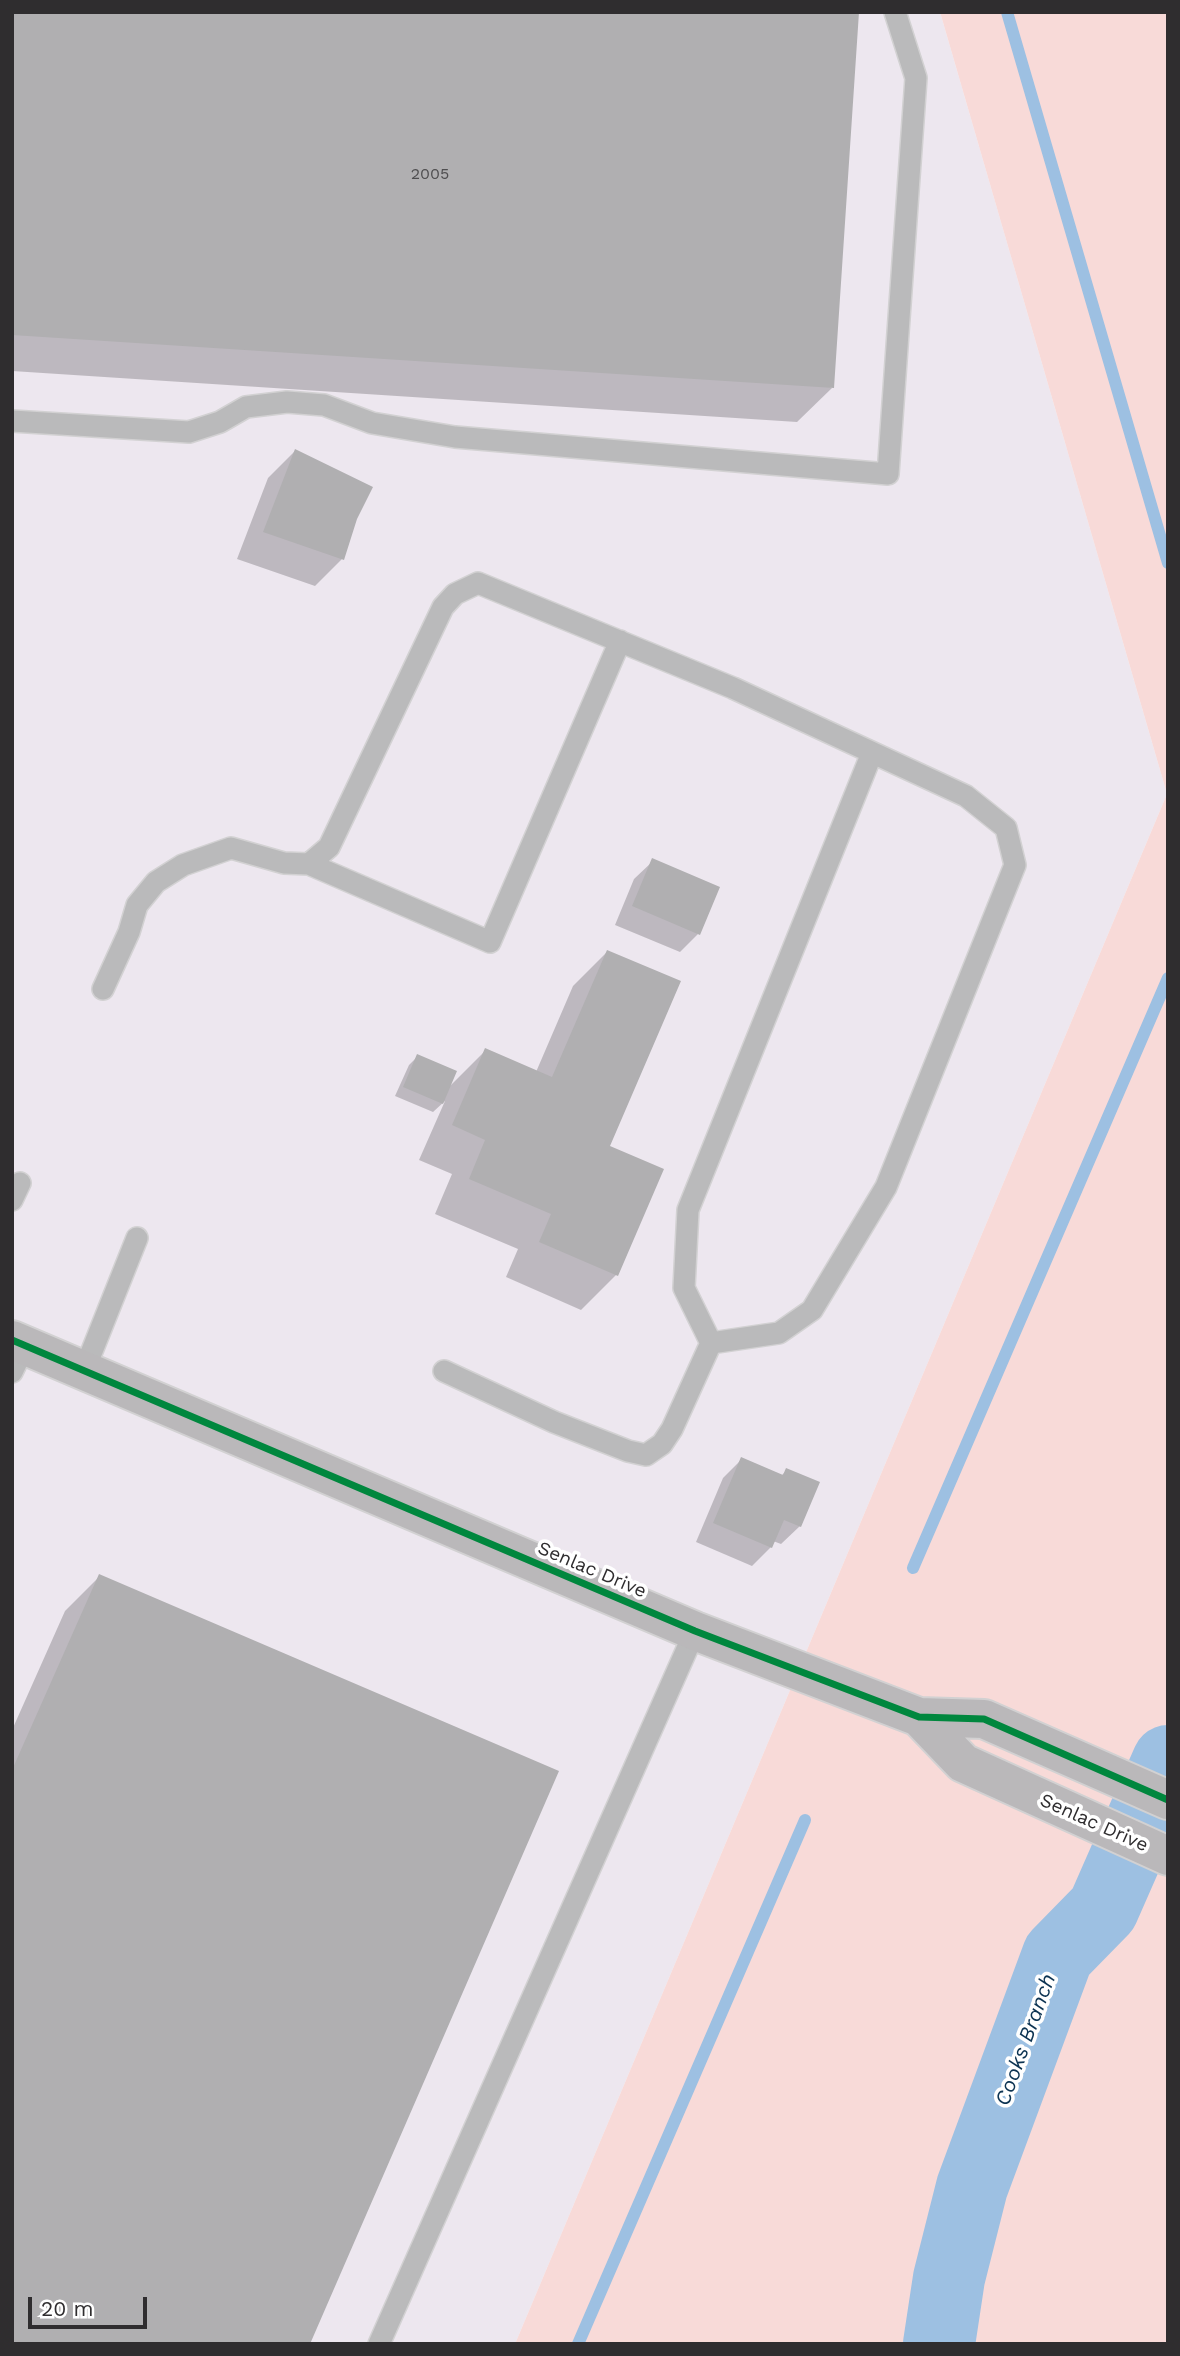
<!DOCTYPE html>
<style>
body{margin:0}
#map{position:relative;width:1180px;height:2356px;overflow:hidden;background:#f6f4f7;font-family:"Work Sans",sans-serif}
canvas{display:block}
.frame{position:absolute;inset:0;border:14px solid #2f2d2f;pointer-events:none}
.scale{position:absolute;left:28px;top:2297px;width:119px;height:32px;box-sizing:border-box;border:4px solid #2f2d2f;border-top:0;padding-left:9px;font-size:21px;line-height:24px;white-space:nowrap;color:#2f2d2f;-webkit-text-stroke:5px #fff;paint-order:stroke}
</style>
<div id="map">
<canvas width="1180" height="2356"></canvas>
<div class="frame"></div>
<div class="scale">20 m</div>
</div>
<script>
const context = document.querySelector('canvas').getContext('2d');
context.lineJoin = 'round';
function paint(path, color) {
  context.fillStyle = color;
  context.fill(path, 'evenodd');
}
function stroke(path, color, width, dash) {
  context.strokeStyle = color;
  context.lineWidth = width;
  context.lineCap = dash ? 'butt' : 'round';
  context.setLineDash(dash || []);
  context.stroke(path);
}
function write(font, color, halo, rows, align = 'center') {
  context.font = font + ' "Work Sans",sans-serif';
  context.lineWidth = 7;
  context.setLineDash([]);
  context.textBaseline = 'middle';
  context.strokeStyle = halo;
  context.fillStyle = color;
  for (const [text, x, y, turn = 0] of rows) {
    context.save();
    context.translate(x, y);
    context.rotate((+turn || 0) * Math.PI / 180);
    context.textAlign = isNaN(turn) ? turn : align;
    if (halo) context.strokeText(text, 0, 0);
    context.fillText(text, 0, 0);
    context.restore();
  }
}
paint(new Path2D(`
 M 12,12 L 940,12 L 1167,794 L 515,2344 L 12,2344 Z`), '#ede7ef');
paint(new Path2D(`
 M 940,12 L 1168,12 L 1168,2344 L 515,2344 L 1167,794 Z`), '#f8dad8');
paint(new Path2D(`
 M 12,12 L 832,388 L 797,422 L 12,371 Z
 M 295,451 L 356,519 L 342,559 L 315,586 L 237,559 L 268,478 Z
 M 653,861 L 698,934 L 680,952 L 615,925 L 634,879 Z
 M 607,952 L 608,1147 L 616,1275 L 581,1310 L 506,1277 L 518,1249 L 435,1214 L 452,1174 L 419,1160 L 445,1101 L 433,1112 L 395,1096 L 409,1065 L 418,1056 L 448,1088 L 486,1050 L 536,1072 L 573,986 Z
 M 742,1459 L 781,1476 L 787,1470 L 800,1526 L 781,1544 L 773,1541 L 771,1547 L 752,1566 L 696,1542 L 723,1478 Z
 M 100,1576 L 12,2344 L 12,1730 L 65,1611 Z`), '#0003');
stroke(new Path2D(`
 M 1007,12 L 1168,563
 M 913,1568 L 1168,978
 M 578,2344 L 805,1820`), '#9dc0e2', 12);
stroke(new Path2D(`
 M 939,2344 L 949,2278 L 972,2187 L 1058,1955 L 1103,1909 L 1168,1761`), '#9dc0e2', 72);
paint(new Path2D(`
 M 12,12 L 859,12 L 834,388 L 12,335 Z
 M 295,449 L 373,487 L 357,519 L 344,560 L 263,532 Z
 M 652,858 L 720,887 L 700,935 L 632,906 Z
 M 607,950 L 681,981 L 610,1146 L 664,1169 L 618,1276 L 539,1242 L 551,1214 L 469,1179 L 485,1140 L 452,1125 L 485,1048 L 552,1077 Z
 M 417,1054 L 457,1071 L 443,1104 L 403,1087 Z
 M 741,1457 L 783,1475 L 786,1468 L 820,1482 L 801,1527 L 784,1520 L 772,1548 L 713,1523 Z
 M 99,1574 L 559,1771 L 310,2344 L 12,2344 L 12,1770 Z`), '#b0afb1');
const lane = new Path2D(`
 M 12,421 L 189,432 L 220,422 L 246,407 L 287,402 L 324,405 L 372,423 L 455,437 L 888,474 L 916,78 L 895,12
 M 309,864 L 490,942 L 620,641
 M 103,989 L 129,932 L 137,905 L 156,882 L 183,865 L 231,848 L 284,863 L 309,864 L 329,847 L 443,607 L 455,594 L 478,583 L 733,688 L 966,796 L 1006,828 L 1015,865 L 886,1187 L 812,1310 L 779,1333 L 711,1343
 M 12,1200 L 20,1183
 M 711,1343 L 684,1288 L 688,1210 L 872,753
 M 84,1371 L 137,1238
 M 444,1371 L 554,1422 L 628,1451 L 646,1455 L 662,1444 L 672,1429 L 711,1343
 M 12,1372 L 25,1345
 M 379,2344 L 695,1631`);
const secondary = new Path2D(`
 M 12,1340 L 695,1631 L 919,1717 L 984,1719 L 1168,1800
 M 919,1717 L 963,1763 L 1168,1856`);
stroke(lane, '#d2d1d2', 24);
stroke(secondary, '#d2d1d2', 42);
stroke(lane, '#bababb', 21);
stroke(secondary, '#bab8ba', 38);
stroke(new Path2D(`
 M 12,1340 L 695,1631 L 919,1717 L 984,1719 L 1168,1800`), '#00873e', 7);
write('16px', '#4f4e50', null, [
 ["2005",430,174]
]);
write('19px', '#2f2d2f', '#fff', [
 ["Senlac Drive",592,1570,23],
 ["Senlac Drive",1094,1823,24]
]);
write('italic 21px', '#0c3352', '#fff', [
 ["Cooks Branch",1026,2040,-70]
]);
</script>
